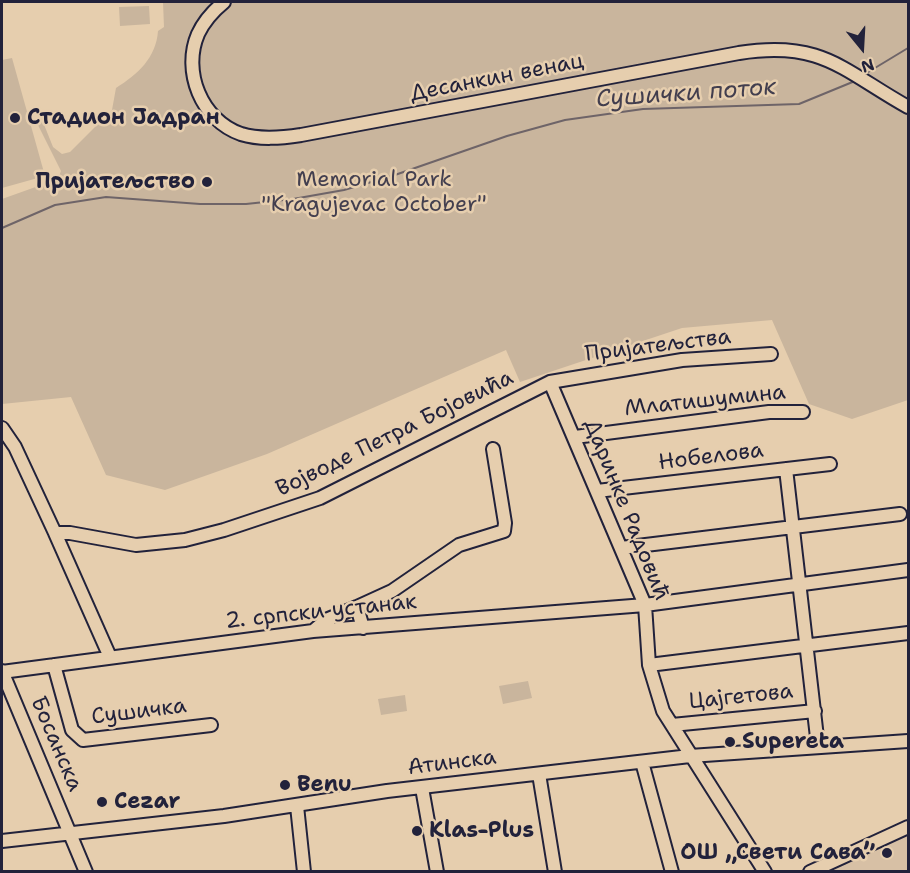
<!DOCTYPE html>
<meta charset="utf-8">
<style>
body{margin:0}
#map{position:relative;width:910px;height:873px;overflow:hidden;background:#e6ceae;font-family:"Shantell Sans",sans-serif}
canvas{display:block}
.frame{position:absolute;inset:0;border:3px solid #22223b;pointer-events:none}
.north{position:absolute;left:832px;top:18px;width:60px;height:60px;-webkit-text-stroke:4px #e6ceae;paint-order:stroke;rotate:162deg;font-size:16px;font-weight:700;line-height:24px;text-align:center;color:#22223b}
.north::after{content:'';display:block;margin:auto;width:21px;height:27px;background:#22223b;clip-path:polygon(50% 0,100% 100%,50% 72%,0 100%)}
</style>
<div id="map">
<canvas width="910" height="873"></canvas>
<div class="frame"></div>
<div class="north">N</div>
</div>
<script>
const context = document.querySelector('canvas').getContext('2d');
context.lineJoin = 'round';
function paint(path, color) {
  context.fillStyle = color;
  context.fill(path, 'evenodd');
}
function stroke(path, color, width, dash) {
  context.strokeStyle = color;
  context.lineWidth = width;
  context.lineCap = dash ? 'butt' : 'round';
  context.setLineDash(dash || []);
  context.stroke(path);
}
function write(font, color, halo, rows, align = 'center') {
  context.font = font + ' "Shantell Sans",sans-serif';
  context.lineWidth = 5;
  context.setLineDash([]);
  context.textBaseline = 'middle';
  context.strokeStyle = halo;
  context.fillStyle = color;
  for (const [text, x, y, turn = 0] of rows) {
    context.save();
    context.translate(x, y);
    context.rotate((+turn || 0) * Math.PI / 180);
    context.textAlign = isNaN(turn) ? turn : align;
    if (halo) context.strokeText(text, 0, 0);
    context.fillText(text, 0, 0);
    context.restore();
  }
}
paint(new Path2D(`
 M 908,836 L 908,871 L 824,872 L 893,841 Z`), '#d7c0a5');
paint(new Path2D(`
 M 163,2 L 908,2 L 908,400 L 852,419 L 809,404 L 772,320 L 682,328 L 520,382 L 506,350 L 267,454 L 165,490 L 106,475 L 71,397 L 2,404 L 2,199 L 58,179 L 61,171 L 35,119 L 41,117 L 53,147 L 62,154 L 70,152 L 112,110 L 116,88 C 138,74 156,58 158,31 L 164,27 Z
 M 149,6 L 150,24 L 120,26 L 119,7 Z
 M 12,58 L 45,176 L 2,188 L 2,60 Z
 M 528,681 L 532,698 L 503,704 L 499,686 Z
 M 405,695 L 407,711 L 381,715 L 378,699 Z`), '#c9b59d');
stroke(new Path2D(`
 M 865,74 L 908,48
 M 2,228 L 55,205 L 106,197 L 200,204 L 246,204 L 293,199 L 344,190 L 392,176 L 507,136 L 565,120 L 643,109 L 799,104 L 855,81`), '#6e6468', 2);
const minor = new Path2D(`
 M 224,2 C 213,11 204,21 198,34 C 182,71 201,120 241,134 C 260,140 281,138 301,135 L 739,53 C 822,40 842,70 908,107
 M 550,382 L 645,605 L 649,665 L 663,711 L 765,872
 M 2,428 L 15,447 L 55,533 L 70,533 L 136,545 L 185,540 L 224,530 L 320,498 L 550,382 L 682,360 L 771,354
 M 575,437 L 769,412 L 803,412
 M 786,469 L 818,746
 M 597,491 L 830,464
 M 55,533 L 110,657
 M 621,548 L 900,514
 M 363,628 L 357,607 L 392,591 L 459,545 L 504,531 L 505,523 L 493,449
 M 313,631 L 326,620 L 357,607
 M 54,665 L 72,730 L 83,740 L 211,725
 M 649,665 L 908,633
 M 2,671 L 86,872
 M 2,672 L 313,631 L 645,605 L 908,570
 M 672,725 L 815,711
 M 642,762 L 672,872
 M 539,774 L 555,872
 M 422,788 L 437,872
 M 297,806 L 304,872
 M 2,841 L 224,816 L 387,791 L 690,756 L 908,741
 M 810,872 L 908,827`);
stroke(minor, '#22223b', 16);
stroke(minor, '#e6ceae', 12);
for (const [x, y, r, color] of [
 [15,118,6,"#22223b"],
 [207,182,6,"#22223b"],
 [730,742,6,"#22223b"],
 [285,785,6,"#22223b"],
 [102,802,6,"#22223b"],
 [417,831,6,"#22223b"],
 [887,853,6,"#22223b"]
]) {
  const dot = new Path2D();
  dot.arc(x, y, r, 0, 2 * Math.PI);
  context.fillStyle = color;
  context.fill(dot);
  stroke(dot, '#e6ceae', 2);
}
write('22px', '#22223b', '#e6ceae', [
 ["Десанкин венац",497,78,-11],
 ["Пријатељства",658,346,-7],
 ["Млатишумина",705,401,-6],
 ["Војводе Петра Бојовића",395,434,-26],
 ["Нобелова",711,457,-7],
 ["Даринке Радовић",626,510,68],
 ["2. српски устанак",321,612,-6],
 ["Цајгетова",741,697,-6],
 ["Сушичка",139,712,-7],
 ["Босанска",56,744,67],
 ["Атинска",452,763,-7]
]);
write('bold 22px', '#22223b', '#e6ceae', [
 ["Стадион Јадран",27,118],
 ["Пријатељство",195,182,"right"],
 ["Supereta",742,742],
 ["Benu",297,785],
 ["Cezar",114,802],
 ["Klas-Plus",429,831],
 ["ОШ „Свети Сава”",875,853,"right"]
], 'left');
write('22px', '#433f4f', '#e6ceae', [
 ["Memorial Park",374,180],
 ["\"Kragujevac October\"",374,205]
]);
write('italic 24px', '#423e4e', '#e6ceae', [
 ["Сушички поток",686,94,-4]
]);
</script>
